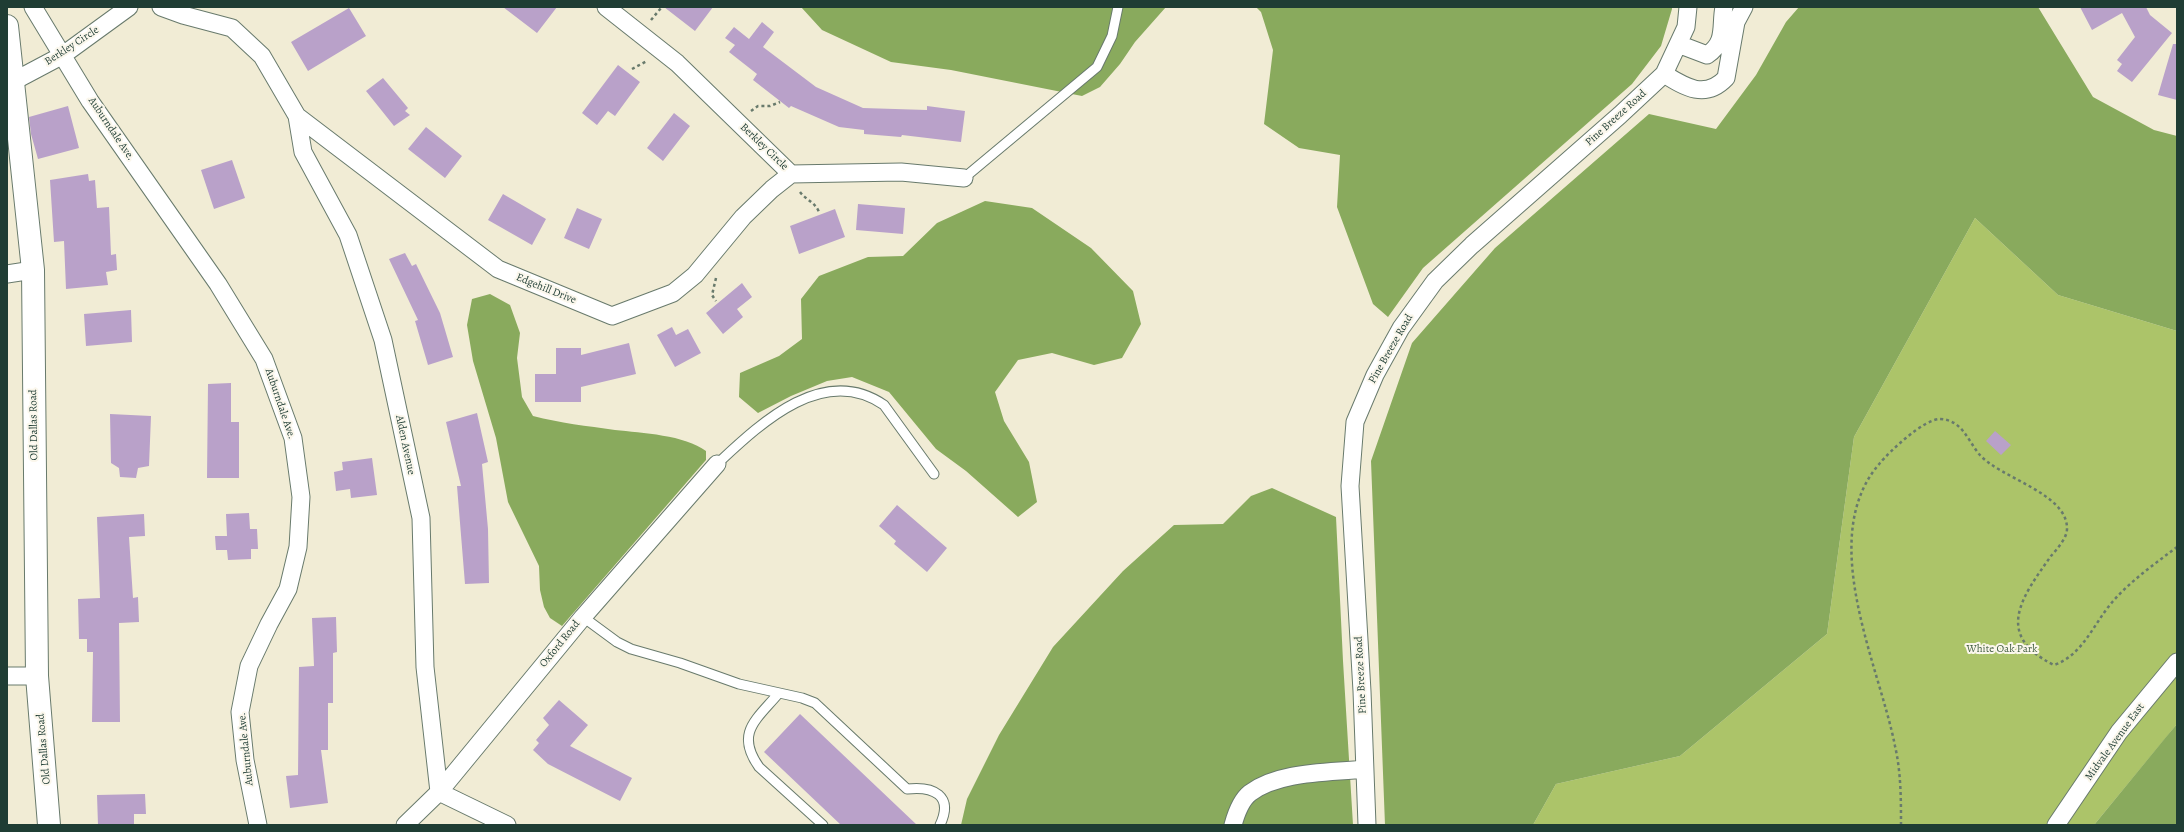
<!DOCTYPE html>
<style>
body{margin:0}
#map{position:relative;width:2184px;height:832px;overflow:hidden;background:#f1ecd5;font-family:Alegreya,serif}
canvas{display:block}
.frame{position:absolute;inset:0;border:8px solid #1f3d34;pointer-events:none}
</style>
<div id="map">
<canvas width="2184" height="832"></canvas>
<div class="frame"></div>
</div>
<script>
const context = document.querySelector('canvas').getContext('2d');
context.lineJoin = 'round';
function paint(path, color) {
  context.fillStyle = color;
  context.fill(path, 'evenodd');
}
function stroke(path, color, width, dash) {
  context.strokeStyle = color;
  context.lineWidth = width;
  context.lineCap = dash ? 'butt' : 'round';
  context.setLineDash(dash || []);
  context.stroke(path);
}
function write(font, color, halo, rows, align = 'center') {
  context.font = font + ' Alegreya,serif';
  context.lineWidth = 4;
  context.setLineDash([]);
  context.textBaseline = 'middle';
  context.strokeStyle = halo;
  context.fillStyle = color;
  for (const [text, x, y, turn = 0] of rows) {
    context.save();
    context.translate(x, y);
    context.rotate((+turn || 0) * Math.PI / 180);
    context.textAlign = isNaN(turn) ? turn : align;
    if (halo) context.strokeText(text, 0, 0);
    context.fillText(text, 0, 0);
    context.restore();
  }
}
paint(new Path2D(`
 M 1975,218 L 2058,295 L 2177,331 L 2177,724 L 2094,825 L 1533,825 L 1556,784 L 1680,756 L 1827,634 L 1854,437 Z`), '#acc469');
paint(new Path2D(`
 M 801,7 L 1166,7 L 1135,42 L 1120,64 L 1100,87 L 1082,96 L 951,70 L 891,62 L 822,30 Z
 M 1256,7 L 1672,7 L 1672,9 L 1661,46 L 1632,84 L 1423,268 L 1388,317 L 1373,304 L 1337,207 L 1340,155 L 1299,148 L 1264,124 L 1273,50 L 1261,12 Z
 M 1799,7 L 2038,7 L 2093,97 L 2154,130 L 2177,136 L 2177,331 L 2058,295 L 1975,218 L 1854,437 L 1827,634 L 1680,756 L 1556,784 L 1533,825 L 1385,825 L 1371,461 L 1412,343 L 1495,248 L 1649,114 L 1716,129 L 1756,75 L 1786,22 Z
 M 985,201 L 1032,208 L 1091,248 L 1133,291 L 1141,324 L 1122,358 L 1094,365 L 1052,353 L 1018,360 L 995,392 L 1004,421 L 1029,462 L 1037,502 L 1018,517 L 966,471 L 936,449 L 889,392 L 852,377 L 827,381 L 791,396 L 758,413 L 739,397 L 740,373 L 779,356 L 802,339 L 801,299 L 819,276 L 868,257 L 903,256 L 937,223 Z
 M 490,294 L 510,305 L 520,333 L 517,358 L 522,397 L 533,416 C 560,423 587,426 615,430 C 642,433 685,435 706,451 L 706,460 L 562,626 L 550,618 L 544,607 L 540,590 L 539,566 L 508,502 L 496,438 L 473,361 L 467,325 L 472,299 Z
 M 1272,488 L 1336,517 L 1343,661 L 1353,825 L 961,825 L 967,799 L 999,735 L 1053,647 L 1123,571 L 1174,525 L 1223,524 L 1251,496 Z
 M 2177,724 L 2177,825 L 2094,825 L 2166,737 Z`), '#89aa5d');
paint(new Path2D(`
 M 503,7 L 557,7 L 537,33 Z
 M 664,7 L 713,7 L 695,31 Z
 M 2080,7 L 2146,7 L 2150,15 L 2172,33 L 2132,82 L 2117,71 L 2122,64 L 2117,60 L 2135,37 L 2122,13 L 2092,30 Z
 M 349,8 L 366,36 L 308,71 L 291,42 Z
 M 762,22 L 774,32 L 763,47 L 816,87 L 863,108 L 927,110 L 927,106 L 965,111 L 961,142 L 902,135 L 901,137 L 864,134 L 864,130 L 839,127 L 791,106 L 789,108 L 753,80 L 757,74 L 729,52 L 735,45 L 725,38 L 734,27 L 749,39 Z
 M 2173,44 L 2177,44 L 2177,100 L 2158,95 Z
 M 618,65 L 640,82 L 615,116 L 608,111 L 597,125 L 582,113 Z
 M 383,78 L 408,108 L 405,111 L 410,115 L 394,126 L 366,91 Z
 M 68,106 L 79,148 L 38,159 L 31,134 L 29,117 Z
 M 674,113 L 690,126 L 663,161 L 647,148 Z
 M 426,127 L 462,156 L 445,178 L 408,149 Z
 M 232,160 L 245,198 L 214,209 L 201,170 Z
 M 88,174 L 89,181 L 95,180 L 97,208 L 109,207 L 111,255 L 116,254 L 117,270 L 106,272 L 108,285 L 66,289 L 64,241 L 54,242 L 50,180 Z
 M 503,194 L 546,219 L 532,245 L 488,220 Z
 M 858,204 L 905,208 L 903,234 L 856,230 Z
 M 577,208 L 602,219 L 589,249 L 564,238 Z
 M 835,209 L 845,237 L 799,254 L 790,226 Z
 M 405,253 L 412,266 L 416,264 L 440,313 L 453,357 L 428,365 L 415,321 L 418,320 L 389,259 Z
 M 742,283 L 752,297 L 737,309 L 743,317 L 723,334 L 706,313 Z
 M 131,310 L 132,342 L 86,346 L 84,314 Z
 M 672,327 L 676,335 L 688,329 L 701,353 L 675,367 L 657,335 Z
 M 629,343 L 636,374 L 581,387 L 581,402 L 535,402 L 535,374 L 556,374 L 556,348 L 581,348 L 581,355 Z
 M 231,383 L 231,422 L 239,422 L 239,478 L 207,478 L 208,384 Z
 M 477,413 L 488,462 L 482,464 L 488,529 L 489,583 L 465,584 L 457,486 L 461,486 L 446,422 Z
 M 110,414 L 151,416 L 149,466 L 138,468 L 136,478 L 120,477 L 119,468 L 111,463 Z
 M 1995,431 L 2011,445 L 2001,455 L 1986,441 Z
 M 372,458 L 377,495 L 351,498 L 350,489 L 336,491 L 334,472 L 343,470 L 342,462 Z
 M 897,505 L 947,548 L 927,572 L 894,544 L 896,541 L 879,526 Z
 M 249,513 L 250,529 L 257,529 L 258,549 L 251,549 L 251,559 L 228,560 L 227,550 L 216,550 L 215,536 L 227,536 L 226,514 Z
 M 144,514 L 145,536 L 129,537 L 133,598 L 138,597 L 139,622 L 119,623 L 120,722 L 92,722 L 93,652 L 87,652 L 87,639 L 79,639 L 78,599 L 100,598 L 97,517 Z
 M 336,617 L 337,652 L 333,653 L 333,703 L 328,703 L 328,750 L 321,750 L 328,803 L 290,808 L 286,776 L 298,775 L 299,667 L 314,666 L 312,618 Z
 M 559,700 L 588,725 L 570,746 L 632,778 L 620,801 L 548,764 L 533,750 L 539,743 L 536,740 L 549,725 L 543,718 Z
 M 800,714 L 917,825 L 841,825 L 764,752 Z
 M 145,794 L 146,814 L 134,814 L 134,825 L 98,825 L 97,795 Z`), '#b9a1c9');
const lane = new Path2D(`
 M 964,178 L 1097,67 L 1112,36 L 1118,7
 M 717,464 C 760,424 823,363 884,405 L 934,474
 M 583,617 L 617,642 L 631,649 L 680,663 L 739,684 L 802,698 L 815,703 L 907,789 C 933,786 954,795 940,825
 M 778,694 C 756,720 735,733 759,767 L 823,825`);
const street = new Path2D(`
 M 33,7 L 90,101 L 218,284 L 264,359 L 293,438 L 301,497 L 298,547 L 288,589 L 269,624 L 249,666 L 240,712 L 245,760 L 258,825
 M 161,7 L 183,15 L 232,28 L 262,56 L 297,116 L 498,269 L 612,316 L 673,293 L 695,275 L 743,217 L 772,189 L 791,174
 M 606,7 L 677,63 L 791,174 L 901,172 L 964,178
 M 1678,44 L 1707,55 C 1727,42 1720,26 1724,7
 M 1664,74 C 1685,87 1705,100 1726,78 L 1736,22 L 1744,7
 M 14,81 L 63,55 L 129,7
 M 297,116 L 303,152 L 348,235 L 383,340 L 421,518 L 425,667 L 439,792
 M 7,274 L 33,270
 M 7,676 L 37,676
 M 439,792 L 507,825
 M 405,825 L 439,792 L 583,617 L 717,464
 M 1233,825 C 1236,814 1241,800 1250,793 C 1279,771 1330,773 1364,769
 M 1367,825 L 1362,691 L 1350,486 L 1355,422 L 1375,375 L 1401,328 L 1435,281 L 1472,245 L 1620,115 L 1664,74 L 1686,27 L 1688,7
 M 2056,825 L 2119,732 L 2177,662`);
const secondary = new Path2D(`
 M 7,26 L 33,270 L 37,676 L 49,825`);
stroke(lane, '#687a6c', 11);
stroke(street, '#687a6c', 19);
stroke(secondary, '#687a6c', 24);
stroke(new Path2D(`
 M 651,20 L 661,8
 M 632,69 L 647,61
 M 751,111 L 758,106 L 770,106 L 780,102
 M 800,192 C 806,200 815,202 819,212
 M 716,278 L 712,295 L 716,301
 M 1901,825 C 1901,799 1901,772 1895,746 C 1879,664 1815,537 1880,463 C 1890,451 1924,419 1940,419 C 1962,420 1967,439 1979,454 C 1999,478 2068,493 2067,529 C 2067,538 2057,549 2051,556 C 2022,597 1993,635 2054,665 C 2084,655 2095,620 2115,599 C 2133,579 2156,563 2177,547`), '#687a6c', 2.5, [3, 3]);
stroke(lane, '#fff', 9);
stroke(street, '#fff', 17);
stroke(secondary, '#fff', 22);
write('11px', '#1f3d34', '#fbf7ec', [
 ["Berkley Circle",72,46,-33],
 ["Pine Breeze Road",1616,118,-42],
 ["Auburndale Ave.",111,129,56],
 ["Berkley Circle",764,147,44],
 ["Edgehill Drive",546,289,22],
 ["Pine Breeze Road",1391,349,-60],
 ["Auburndale Ave.",280,404,71],
 ["Old Dallas Road",34,425,-91],
 ["Alden Avenue",405,445,78],
 ["Oxford Road",560,644,-51],
 ["Pine Breeze Road",1361,675,-93],
 ["Midvale Avenue East",2115,742,-54],
 ["Old Dallas Road",44,749,-95],
 ["Auburndale Ave.",246,749,-96]
]);
write('11px', '#425f41', '#fbf7ec', [
 ["White Oak Park",2002,649]
]);
</script>
